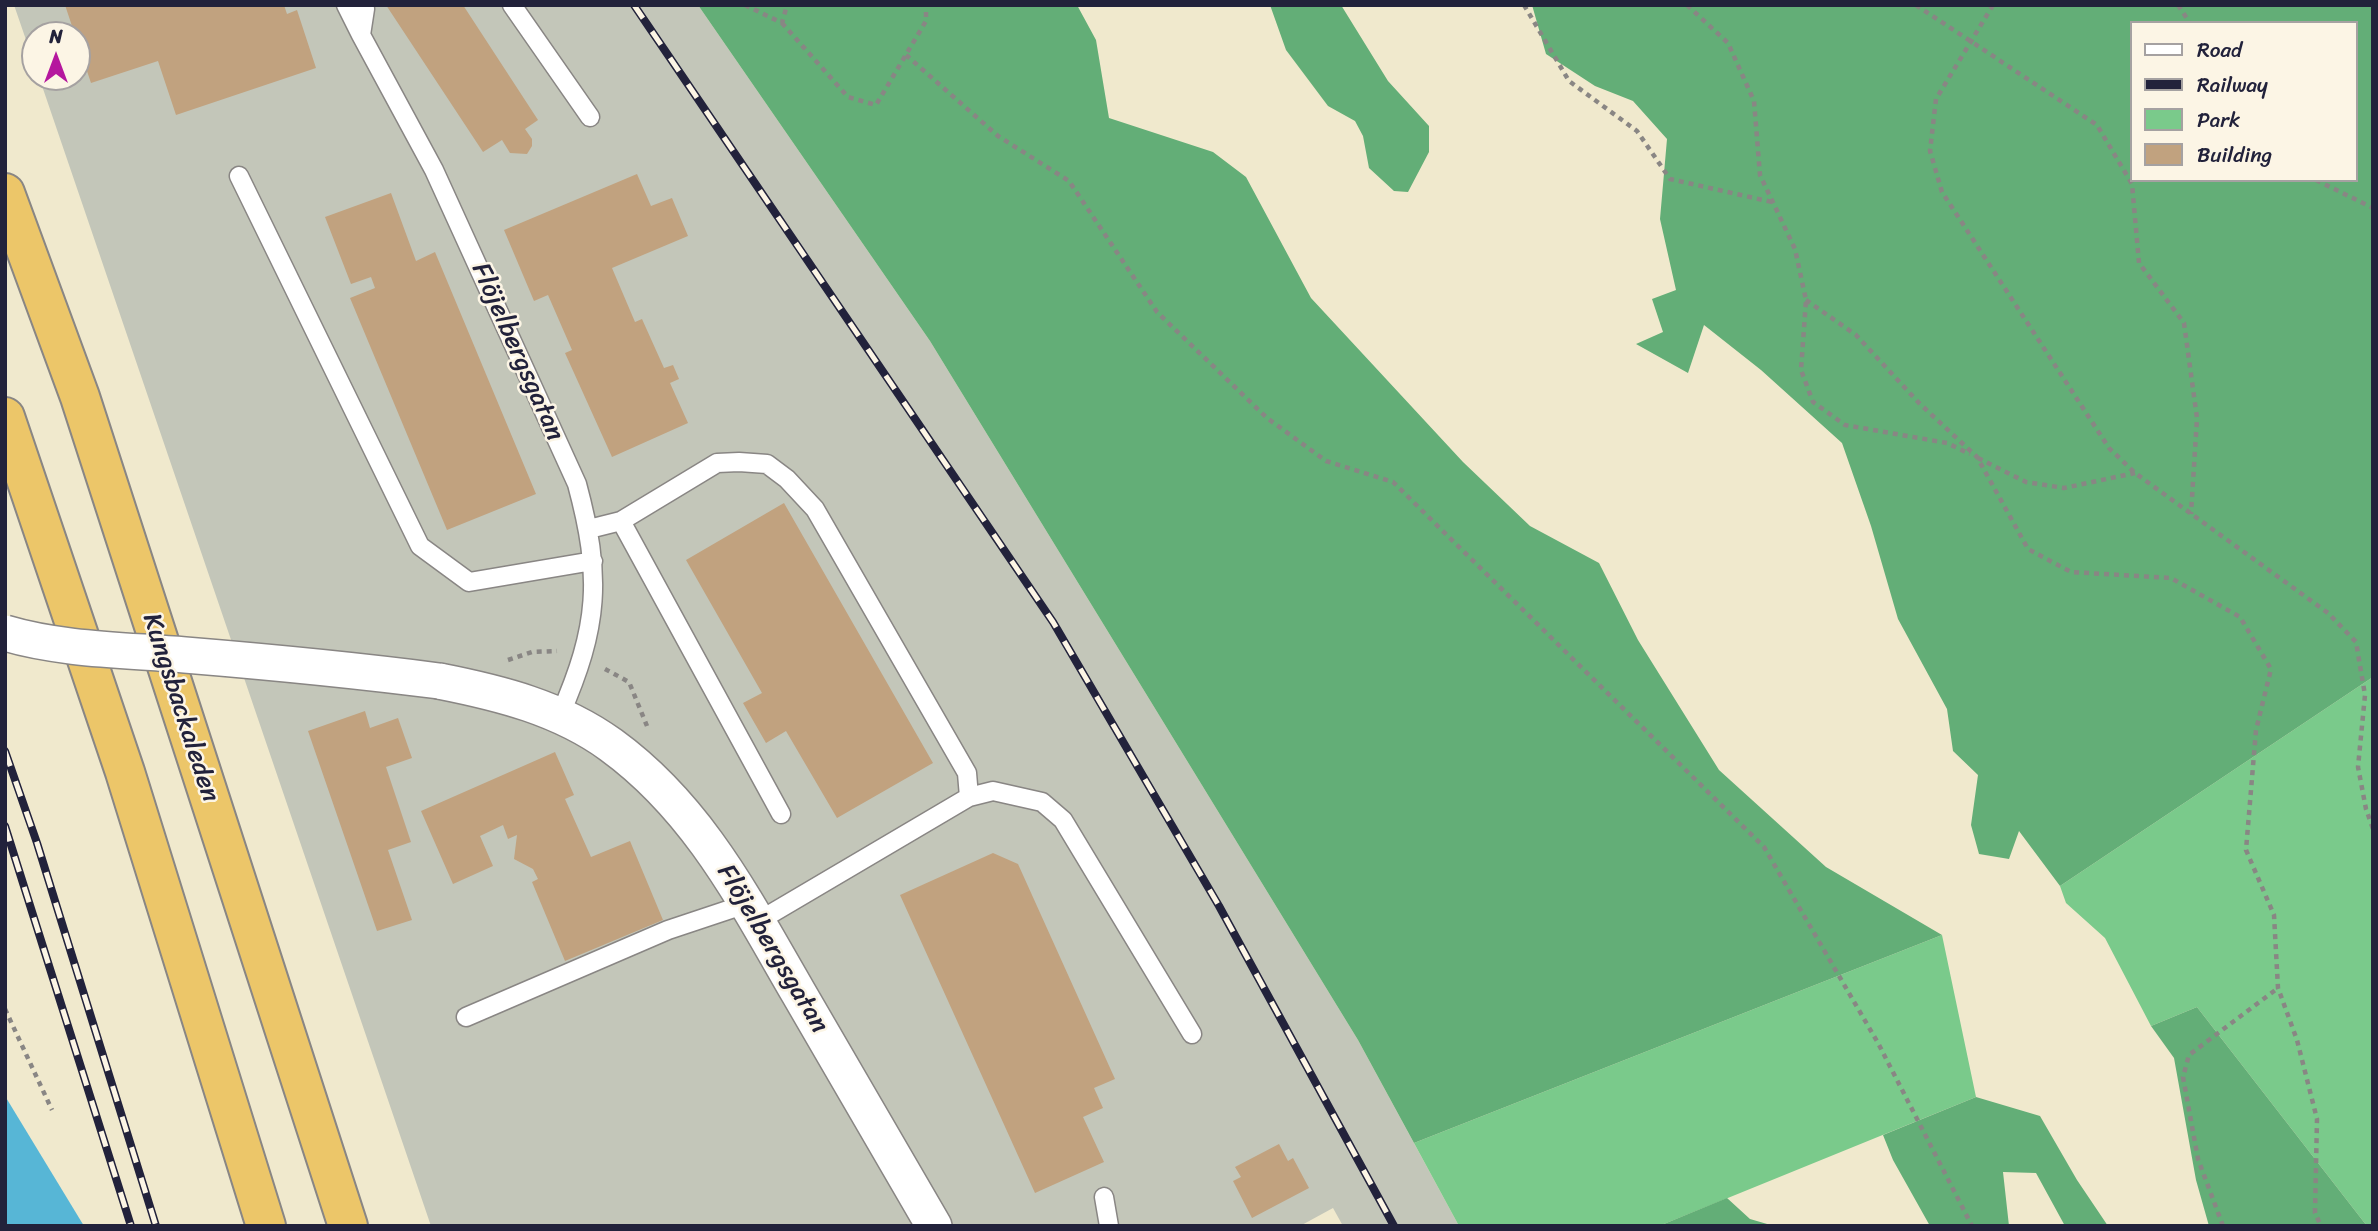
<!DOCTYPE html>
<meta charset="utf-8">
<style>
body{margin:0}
#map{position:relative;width:2378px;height:1231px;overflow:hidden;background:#f0e9cd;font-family:Sriracha,sans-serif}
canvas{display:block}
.frame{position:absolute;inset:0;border:7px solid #22223b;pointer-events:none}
.legend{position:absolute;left:2130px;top:21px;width:228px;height:161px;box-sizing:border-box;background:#fcf5e5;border:2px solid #a5a1a1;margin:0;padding:9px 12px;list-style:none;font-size:21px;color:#22223b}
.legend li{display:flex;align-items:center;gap:14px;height:35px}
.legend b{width:35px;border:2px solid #a5a1a1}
.north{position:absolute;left:21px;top:21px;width:70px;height:70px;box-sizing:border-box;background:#fcf5e5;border:2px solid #a5a1a1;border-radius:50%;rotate:0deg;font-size:19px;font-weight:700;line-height:28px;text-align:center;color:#22223b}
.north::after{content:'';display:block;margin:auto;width:24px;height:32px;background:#b5179e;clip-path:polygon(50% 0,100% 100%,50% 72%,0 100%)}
</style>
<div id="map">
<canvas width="2378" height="1231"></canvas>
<div class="frame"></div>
<ul class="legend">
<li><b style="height:9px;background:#fff"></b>Road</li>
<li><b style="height:9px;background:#22223b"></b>Railway</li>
<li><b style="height:19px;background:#7aca8b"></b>Park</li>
<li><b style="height:19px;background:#c1a27f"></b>Building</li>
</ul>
<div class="north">N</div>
</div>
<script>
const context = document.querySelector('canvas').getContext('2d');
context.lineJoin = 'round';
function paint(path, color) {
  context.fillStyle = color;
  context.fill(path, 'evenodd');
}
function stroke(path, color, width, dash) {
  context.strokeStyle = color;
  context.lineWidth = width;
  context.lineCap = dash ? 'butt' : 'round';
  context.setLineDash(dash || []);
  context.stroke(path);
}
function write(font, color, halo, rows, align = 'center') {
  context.font = font + ' Sriracha,sans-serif';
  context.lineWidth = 5;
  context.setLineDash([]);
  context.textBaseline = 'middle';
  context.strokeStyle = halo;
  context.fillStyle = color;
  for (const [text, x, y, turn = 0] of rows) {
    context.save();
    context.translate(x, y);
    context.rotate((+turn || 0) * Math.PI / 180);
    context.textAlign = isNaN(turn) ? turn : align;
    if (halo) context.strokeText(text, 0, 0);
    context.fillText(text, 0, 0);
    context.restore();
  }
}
paint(new Path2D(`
 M 14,5 L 698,5 L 930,341 L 1358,1040 L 1459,1226 L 1343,1226 L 1333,1208 L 1300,1226 L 431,1226 L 39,77 L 77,77 L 77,35 L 35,35 L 35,66 Z`), '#c3c6b9');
paint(new Path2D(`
 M 2373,677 L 2373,1226 L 2367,1226 L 2197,1007 L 2151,1026 L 2105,938 L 2066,903 L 2060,886 Z
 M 1942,935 L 1976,1097 L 1659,1226 L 1459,1226 L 1414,1143 Z`), '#7aca8b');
paint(new Path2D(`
 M 698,5 L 1077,5 L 1096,40 L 1109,118 L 1213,152 L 1246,177 L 1311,298 L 1463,462 L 1530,526 L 1599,563 L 1638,640 L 1719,770 L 1826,867 L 1942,935 L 1414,1143 L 1358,1040 L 930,341 Z
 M 1270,5 L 1341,5 L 1388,81 L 1429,126 L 1429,152 L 1408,192 L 1394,191 L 1369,168 L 1363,136 L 1355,121 L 1328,106 L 1286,50 Z
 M 1532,5 L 2373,5 L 2373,677 L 2060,886 L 2019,831 L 2009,859 L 1979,854 L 1971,825 L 1978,775 L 1953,751 L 1947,709 L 1898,619 L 1871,526 L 1842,443 L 1761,370 L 1704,325 L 1688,373 L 1636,344 L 1663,332 L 1652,299 L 1676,290 L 1660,219 L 1667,139 L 1633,101 L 1595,86 L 1546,54 ZM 2131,23 L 2355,23 L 2355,180 L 2131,180 Z
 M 2197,1007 L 2367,1226 L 2209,1226 L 2196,1180 L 2174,1058 L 2151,1026 Z
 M 1976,1097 L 2040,1116 L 2077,1180 L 2108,1226 L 2065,1226 L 2036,1173 L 2003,1172 L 2009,1226 L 1930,1226 L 1893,1160 L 1883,1135 Z
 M 1727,1198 L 1750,1219 L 1774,1226 L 1659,1226 Z`), '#63ae77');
paint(new Path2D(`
 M 5,1096 L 84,1226 L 5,1226 Z`), '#57b6d6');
paint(new Path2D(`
 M 65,5 L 284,5 L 287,14 L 297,10 L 316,68 L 176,115 L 158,61 L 91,83 L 77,41 L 77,35 L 75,35 Z
 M 386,5 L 463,5 L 538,120 L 525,129 L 532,139 L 532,146 L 527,154 L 510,153 L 502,140 L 483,152 Z
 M 637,174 L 651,206 L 672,198 L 688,236 L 612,268 L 635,322 L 642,319 L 664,368 L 673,365 L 679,379 L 670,383 L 688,423 L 612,457 L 565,353 L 572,350 L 548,295 L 534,301 L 504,230 Z
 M 391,193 L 416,261 L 435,252 L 536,494 L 447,530 L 350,298 L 375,288 L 371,277 L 351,284 L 325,217 Z
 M 784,503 L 933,763 L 837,818 L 786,731 L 766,743 L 743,703 L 762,693 L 686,560 Z
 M 365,711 L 370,728 L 398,718 L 412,758 L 386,767 L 411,842 L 388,850 L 412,920 L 377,931 L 308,731 Z
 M 555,752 L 574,795 L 565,799 L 591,857 L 630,841 L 663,920 L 565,961 L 532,882 L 538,879 L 533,869 L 514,859 L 517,835 L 508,839 L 503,825 L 480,836 L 493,866 L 453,884 L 421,811 Z
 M 993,853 L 1018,864 L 1115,1079 L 1094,1088 L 1103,1108 L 1083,1117 L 1104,1162 L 1035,1193 L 900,895 Z
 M 1279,1144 L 1288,1161 L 1293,1158 L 1309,1188 L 1252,1218 L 1233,1181 L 1241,1177 L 1235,1167 Z`), '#c1a27f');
const service = new Path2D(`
 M 346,5 L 361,35
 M 364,5 L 365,9 L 361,35 L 434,170 L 577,484 C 602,577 599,626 560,715
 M 512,5 L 590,117
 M 239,176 L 420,546 L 469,582 L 593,561
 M 621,521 L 781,814
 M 589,529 L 621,521 L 717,463 L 739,462 L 767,464 L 787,479 L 815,509 L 967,773 L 969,797
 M 757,922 L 969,797 L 993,791 L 1042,802 L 1063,820 L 1192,1034
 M 466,1017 L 668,930 L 746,904
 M 1104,1197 L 1109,1226`);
const minor = new Path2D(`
 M 439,681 C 500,693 560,708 611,745 C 699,809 745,901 798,992 C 843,1070 889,1148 934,1226`);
const motorway = new Path2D(`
 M 5,193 L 80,397 L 348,1226
 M 5,417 L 125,772 L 266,1226`);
stroke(service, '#898684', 21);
stroke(minor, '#898684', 38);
stroke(motorway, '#898684', 42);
stroke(new Path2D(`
 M 745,5 L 782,23 L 787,5
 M 1524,5 L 1569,81 L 1637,131 L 1670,179 L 1772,202
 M 1687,5 L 1728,43 L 1754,101 L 1760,175 L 1795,249 L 1806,300 L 1801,370 L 1813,402 L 1845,425 L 1947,443 L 1970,454
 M 1916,5 L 2097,125 L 2132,184 L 2139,263 L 2184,323 L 2197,418 L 2191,514
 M 1993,5 L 1936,99 L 1930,151 L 1942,192 L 2109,448 L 2135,473 L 2328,613 L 2356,642 L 2365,695 L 2358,767 L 2366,809 L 2373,829
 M 2178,5 L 2190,23
 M 782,23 L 848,97 L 876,105 L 926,21 L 926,5
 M 906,55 L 998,136 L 1069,181 L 1157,312 L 1267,418 L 1326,461 L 1393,482 L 1764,847 L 1878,1043 L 1972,1226
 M 2316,180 L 2373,208
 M 1806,300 L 1856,335 L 1919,403 L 1977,457 L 2028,549 L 2071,572 L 2171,578 L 2240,617 L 2271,669 L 2256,730 L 2246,850 L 2274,915 L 2278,988 L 2297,1040 L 2317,1119 L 2315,1213 L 2321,1226
 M 1978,458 L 2026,482 L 2064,488 L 2135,473
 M 508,660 L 532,652 L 557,651
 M 605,669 L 629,682 L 647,726
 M 5,1009 L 52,1110
 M 2223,1226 L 2198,1159 L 2183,1077 L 2189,1055 L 2278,988`), '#898684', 4.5, [5, 5]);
stroke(service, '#fff', 18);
stroke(minor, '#fff', 35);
stroke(motorway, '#ecc669', 38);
const rail = new Path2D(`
 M 634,5 L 1053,622 L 1219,906 L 1394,1226
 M 5,751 L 37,843 L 156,1226
 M 5,826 L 131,1226`);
stroke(rail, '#22223b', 8);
stroke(rail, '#fcf5e5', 5, [16]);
const minorBridge = new Path2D(`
 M 5,633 C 62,650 126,650 185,655 C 270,662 354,670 439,681`);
stroke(minorBridge, '#898684', 38, []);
stroke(minorBridge, '#fff', 35);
write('26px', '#22223b', '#fcf5e5', [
 ["Flöjelbergsgatan",517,352,66],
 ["Kungsbackaleden",180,708,72],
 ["Flöjelbergsgatan",772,949,59]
]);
</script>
